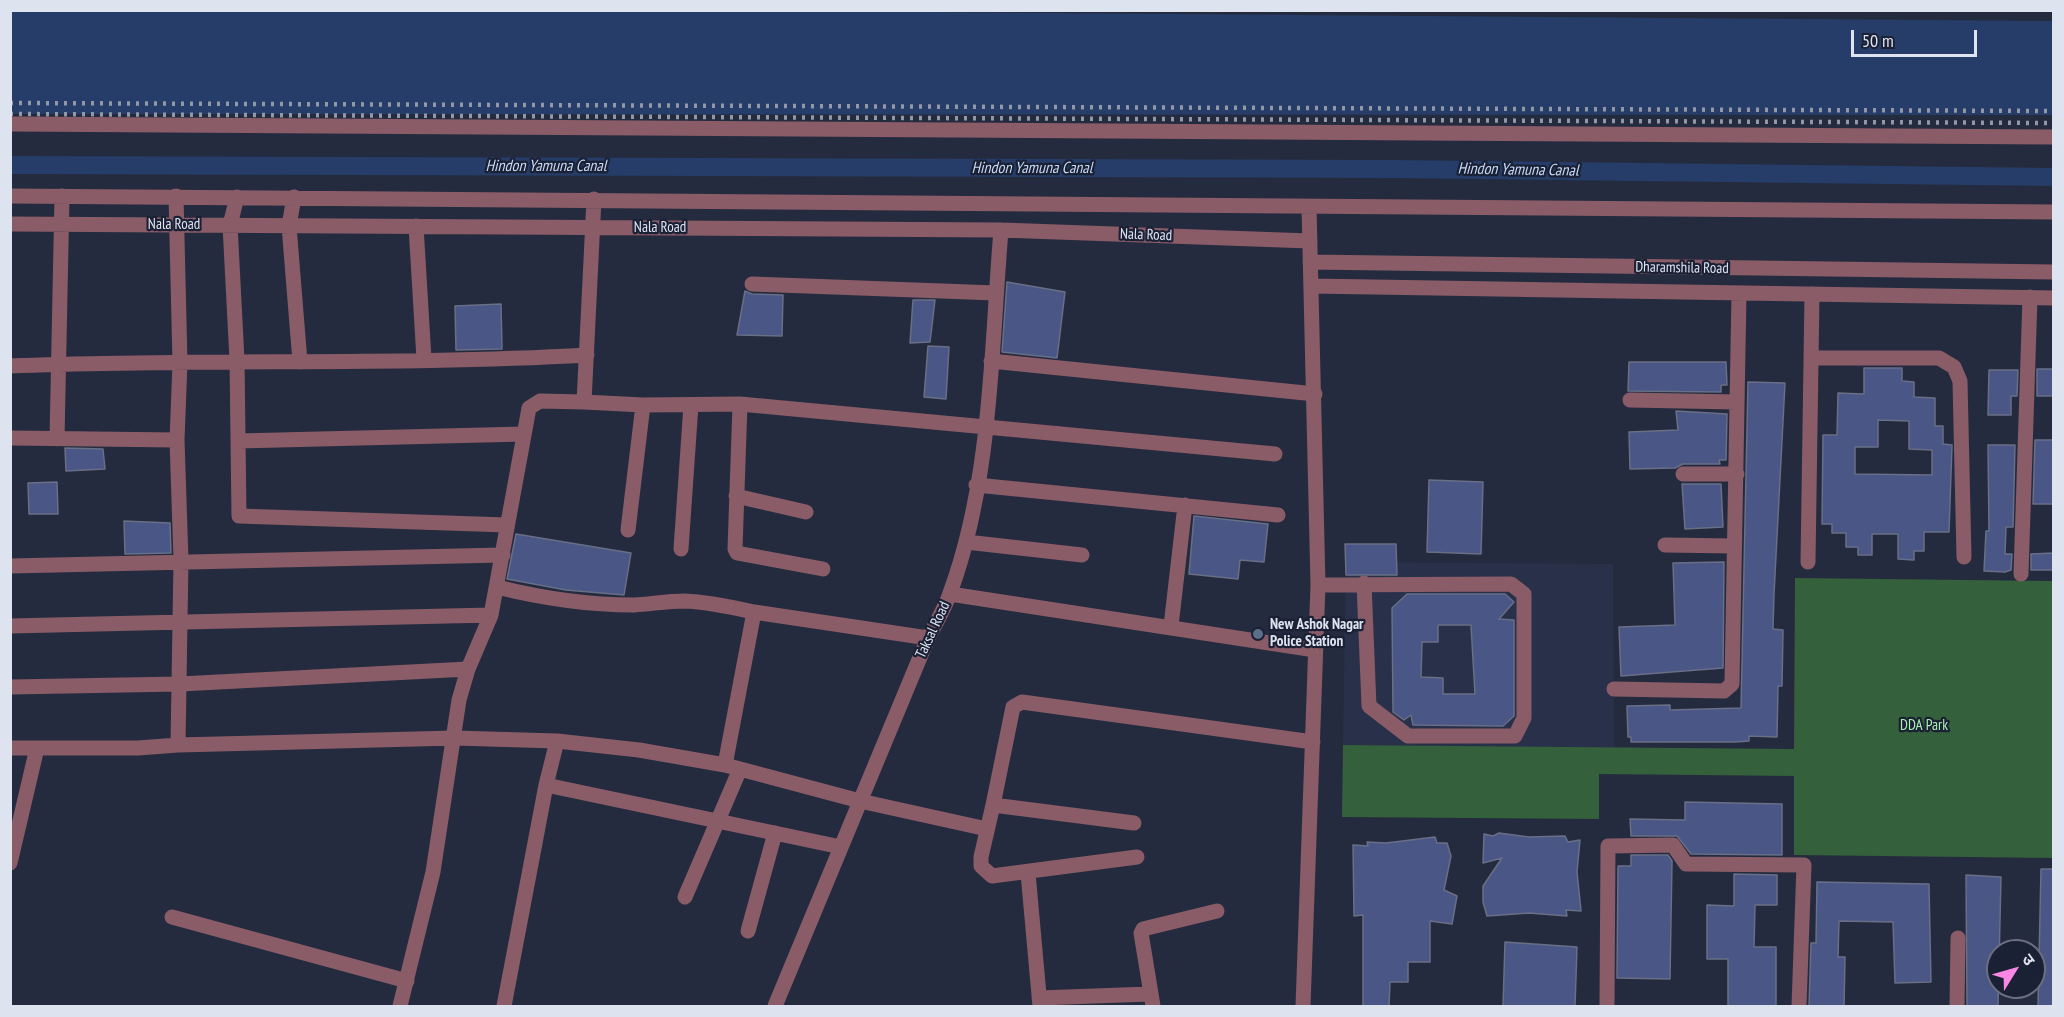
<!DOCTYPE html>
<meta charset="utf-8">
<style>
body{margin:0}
#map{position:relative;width:2064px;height:1017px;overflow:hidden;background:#252b3e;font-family:"PT Sans Narrow","Noto Sans Devanagari",sans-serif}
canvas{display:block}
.frame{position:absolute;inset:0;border:12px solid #dee3f0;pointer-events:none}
.north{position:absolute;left:1986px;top:939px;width:60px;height:60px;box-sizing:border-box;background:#1b2134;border:2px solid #696f7f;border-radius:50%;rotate:53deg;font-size:16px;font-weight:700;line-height:24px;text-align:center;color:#dee3f0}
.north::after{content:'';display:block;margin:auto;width:21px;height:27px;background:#fc86e3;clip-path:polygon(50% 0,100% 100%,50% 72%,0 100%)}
.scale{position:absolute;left:1851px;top:30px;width:126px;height:27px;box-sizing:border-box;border:3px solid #dee3f0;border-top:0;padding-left:8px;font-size:18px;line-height:21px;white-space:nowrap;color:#dee3f0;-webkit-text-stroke:4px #1b2134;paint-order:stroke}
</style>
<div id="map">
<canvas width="2064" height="1017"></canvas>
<div class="frame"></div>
<div class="north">उ</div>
<div class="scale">50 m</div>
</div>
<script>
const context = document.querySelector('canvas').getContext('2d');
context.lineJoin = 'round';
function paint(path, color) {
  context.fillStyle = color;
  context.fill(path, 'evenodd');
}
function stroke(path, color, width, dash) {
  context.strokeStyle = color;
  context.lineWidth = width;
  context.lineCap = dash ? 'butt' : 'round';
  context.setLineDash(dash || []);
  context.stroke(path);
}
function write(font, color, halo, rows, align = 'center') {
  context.font = font + ' "PT Sans Narrow",sans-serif';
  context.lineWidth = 4.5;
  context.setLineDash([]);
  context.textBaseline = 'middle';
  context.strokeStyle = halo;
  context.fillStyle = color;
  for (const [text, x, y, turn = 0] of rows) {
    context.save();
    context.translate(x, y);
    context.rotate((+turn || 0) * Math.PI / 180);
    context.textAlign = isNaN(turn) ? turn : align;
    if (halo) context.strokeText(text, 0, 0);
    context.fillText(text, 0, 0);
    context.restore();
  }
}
paint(new Path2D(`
 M 1346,562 L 1613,564 L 1614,748 L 1343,745 Z`), '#29304a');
paint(new Path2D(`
 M 1795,578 L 2053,581 L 2053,858 L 1794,855 L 1794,776 L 1599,774 L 1599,819 L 1342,817 L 1343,745 L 1794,749 Z`), '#34603b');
paint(new Path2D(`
 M 11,10 L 798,11 L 2053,21 L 2053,115 L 11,114 Z`), '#253d68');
stroke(new Path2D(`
 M 10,165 L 1395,169 L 2054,177`), '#253d68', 18);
const building = new Path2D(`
 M 1007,282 L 1065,292 L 1057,358 L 1002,352 Z
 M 745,291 L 752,294 L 783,295 L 782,336 L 737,335 Z
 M 913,300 L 935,300 L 930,342 L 910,343 Z
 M 501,304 L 502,349 L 456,350 L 455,306 Z
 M 928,346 L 949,347 L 946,399 L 924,397 Z
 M 1629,362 L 1726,362 L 1727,385 L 1721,385 L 1721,392 L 1628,391 Z
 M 1864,368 L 1902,368 L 1902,381 L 1914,382 L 1914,397 L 1935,398 L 1935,426 L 1943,426 L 1943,444 L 1952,445 L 1949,532 L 1924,532 L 1924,551 L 1914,551 L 1914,560 L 1898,559 L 1898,534 L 1872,534 L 1872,555 L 1858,555 L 1858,547 L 1846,547 L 1846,533 L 1832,533 L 1832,524 L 1822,524 L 1823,435 L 1837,435 L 1838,393 L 1864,394 ZM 1878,420 L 1909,421 L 1909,449 L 1932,450 L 1932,475 L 1855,474 L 1855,447 L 1878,447 Z
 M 2037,369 L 2054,369 L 2054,396 L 2037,396 Z
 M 1989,370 L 2018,370 L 2017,396 L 2011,396 L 2011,415 L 1988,415 Z
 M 1748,382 L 1785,383 L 1774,594 L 1773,629 L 1783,630 L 1782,686 L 1778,686 L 1777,737 L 1749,736 L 1749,741 L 1735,742 L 1631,742 L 1631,737 L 1628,737 L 1627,706 L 1670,705 L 1670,710 L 1741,708 Z
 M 1676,411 L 1727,414 L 1726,460 L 1719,460 L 1720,464 L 1683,464 L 1675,468 L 1630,469 L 1629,432 L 1678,430 Z
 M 2035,440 L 2054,440 L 2054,504 L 2033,504 Z
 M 1988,445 L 2015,445 L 2013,527 L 2006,527 L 2005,554 L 2012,554 L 2011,570 L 2005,572 L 1984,571 L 1986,531 L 1989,531 Z
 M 65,448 L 103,449 L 105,469 L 66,471 Z
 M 1429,480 L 1483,482 L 1481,554 L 1427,552 Z
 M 57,482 L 58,514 L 29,514 L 28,483 Z
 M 1682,484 L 1721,484 L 1723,527 L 1685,529 Z
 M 1194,516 L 1268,524 L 1264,562 L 1240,560 L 1238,579 L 1189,574 Z
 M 124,521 L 170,523 L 171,553 L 125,554 Z
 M 516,534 L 631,553 L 624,595 L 566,590 L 507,579 Z
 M 1345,544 L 1396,544 L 1397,575 L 1346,575 Z
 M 2054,553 L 2054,570 L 2031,570 L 2031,554 Z
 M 1724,562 L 1723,668 L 1621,676 L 1619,627 L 1675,625 L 1673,563 Z
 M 1407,594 L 1505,594 L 1514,602 L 1499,619 L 1514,620 L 1514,716 L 1503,726 L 1413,725 L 1411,715 L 1404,720 L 1393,712 L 1392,608 ZM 1438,625 L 1471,625 L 1475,694 L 1443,694 L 1443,678 L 1421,677 L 1422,642 L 1438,642 Z
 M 1685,802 L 1782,804 L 1782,855 L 1691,854 L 1677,836 L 1631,836 L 1630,819 L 1685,820 Z
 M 1499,833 L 1529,837 L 1565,836 L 1568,842 L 1580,840 L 1577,872 L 1581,911 L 1566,910 L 1567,916 L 1529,913 L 1487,916 L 1483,902 L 1483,886 L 1502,858 L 1483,863 L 1484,834 L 1493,836 Z
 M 1435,837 L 1437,843 L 1447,843 L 1451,856 L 1444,890 L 1457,896 L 1452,924 L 1430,921 L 1430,962 L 1408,962 L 1408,982 L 1390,982 L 1389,1006 L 1363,1006 L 1363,915 L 1354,916 L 1353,845 L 1368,846 L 1367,842 L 1386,843 Z
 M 1631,855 L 1668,855 L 1672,861 L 1670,979 L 1617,978 L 1618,866 L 1631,866 Z
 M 2041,869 L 2054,869 L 2054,1006 L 2038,1006 Z
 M 1734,874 L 1777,875 L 1777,905 L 1755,905 L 1754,947 L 1776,947 L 1776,1006 L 1728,1006 L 1728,959 L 1707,959 L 1707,905 L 1734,906 Z
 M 1966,875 L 2001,877 L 1998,1006 L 1967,1006 Z
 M 1817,882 L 1929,884 L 1931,982 L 1895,983 L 1893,922 L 1839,921 L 1838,957 L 1845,957 L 1844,1006 L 1809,1006 L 1811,943 L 1816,943 Z
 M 1505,942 L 1577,947 L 1575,1006 L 1503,1006 Z`);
paint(building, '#495686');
stroke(building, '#686f86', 1.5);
stroke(new Path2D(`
 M 10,124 L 2054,137
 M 10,196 L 2054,212
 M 176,196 L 180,363 L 177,440 L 181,560 L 178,745
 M 237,197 L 230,225 L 237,360 L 239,516 L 507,525
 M 294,197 L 289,226 L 300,362
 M 10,224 L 1001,230 L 1310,241
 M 416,226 L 424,359
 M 1310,262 L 2054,272
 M 752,284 L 996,293
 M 1311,286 L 2054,298
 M 1811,358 L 1939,358 L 1954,367 L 1960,381 L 1964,557
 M 991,361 L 1315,394
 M 10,366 C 202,358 395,366 587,355
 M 1630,400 L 1737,402
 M 584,402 L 643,405 L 740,404 L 1275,454
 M 740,404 L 735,549 L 737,553 L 823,569
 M 10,438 L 177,440
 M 57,439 L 62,196
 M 238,441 L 524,434
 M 1683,474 L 1737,474
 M 976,485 L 1278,515
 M 736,496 L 806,512
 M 628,530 L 643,405
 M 966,542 L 1082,555
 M 1665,545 L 1733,546
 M 681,549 L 691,405
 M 1808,562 L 1812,294
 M 10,566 L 503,555
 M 2021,574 L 2030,297
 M 1318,585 L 1511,584 L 1524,594 L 1524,718 L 1515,736 L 1408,736 L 1369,706 L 1364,583
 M 497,587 C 541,598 589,605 634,605 C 651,604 668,601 685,601 C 709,602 731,607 754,612 L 928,638
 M 950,594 L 1315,650
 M 10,626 L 491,615
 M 1171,626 L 1185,505
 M 10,687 L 180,684 L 468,669
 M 1614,689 L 1724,691 L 1732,684 L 1739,293
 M 557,741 L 639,750 L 725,765 L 860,801 L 987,829
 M 10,748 L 138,748 L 178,745 L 455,738 L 557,741 L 546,785
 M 725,765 L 754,612
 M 993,805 L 981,857 L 981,866 L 992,876 L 1137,857
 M 1134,823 L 993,805 L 1013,707 L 1022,702 L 1313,742
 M 10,863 L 37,748
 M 1028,873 L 1040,1006
 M 685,897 L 740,769
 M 172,917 L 407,981
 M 748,931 L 775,833
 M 1039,998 L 1150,994
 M 400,1006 L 433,872 L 459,700 L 468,669 L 491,615 L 529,408 L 540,401 L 584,402 L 594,199
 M 504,1006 L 546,785 L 841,847
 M 775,1006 L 928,638 C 936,623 945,608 950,593 C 992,480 991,349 1001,230
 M 1153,1006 L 1141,933 L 1143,929 L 1217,911
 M 1303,1006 L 1318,585 L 1309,207
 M 1607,1006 L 1608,846 L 1673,845 L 1686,864 L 1804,865 L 1799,1006
 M 1957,1006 L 1958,938`), '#8a5c68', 15);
stroke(new Path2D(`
 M 10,103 L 2054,111
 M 10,114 L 2054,123`), '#9398a7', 4.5, [3, 6]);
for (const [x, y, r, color] of [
 [1258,634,6,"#5c6f8a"]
]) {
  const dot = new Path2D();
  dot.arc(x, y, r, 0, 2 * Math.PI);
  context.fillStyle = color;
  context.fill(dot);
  stroke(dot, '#1b2134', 2);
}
write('15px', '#dee3f0', '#1b2134', [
 ["Nala Road",174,225],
 ["Nala Road",660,228],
 ["Nala Road",1146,235,2],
 ["Dharamshila Road",1682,268,1],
 ["Taksal Road",933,630,-65]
]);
write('bold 15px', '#dee3f0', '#1b2134', [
 ["New Ashok Nagar",1270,625],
 ["Police Station",1270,642]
], 'left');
write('15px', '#a9f0b3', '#1b2134', [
 ["DDA Park",1924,726]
]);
write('italic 16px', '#c8d9f6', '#1b2134', [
 ["Hindon Yamuna Canal",546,166],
 ["Hindon Yamuna Canal",1032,168],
 ["Hindon Yamuna Canal",1518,170,1]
]);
</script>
